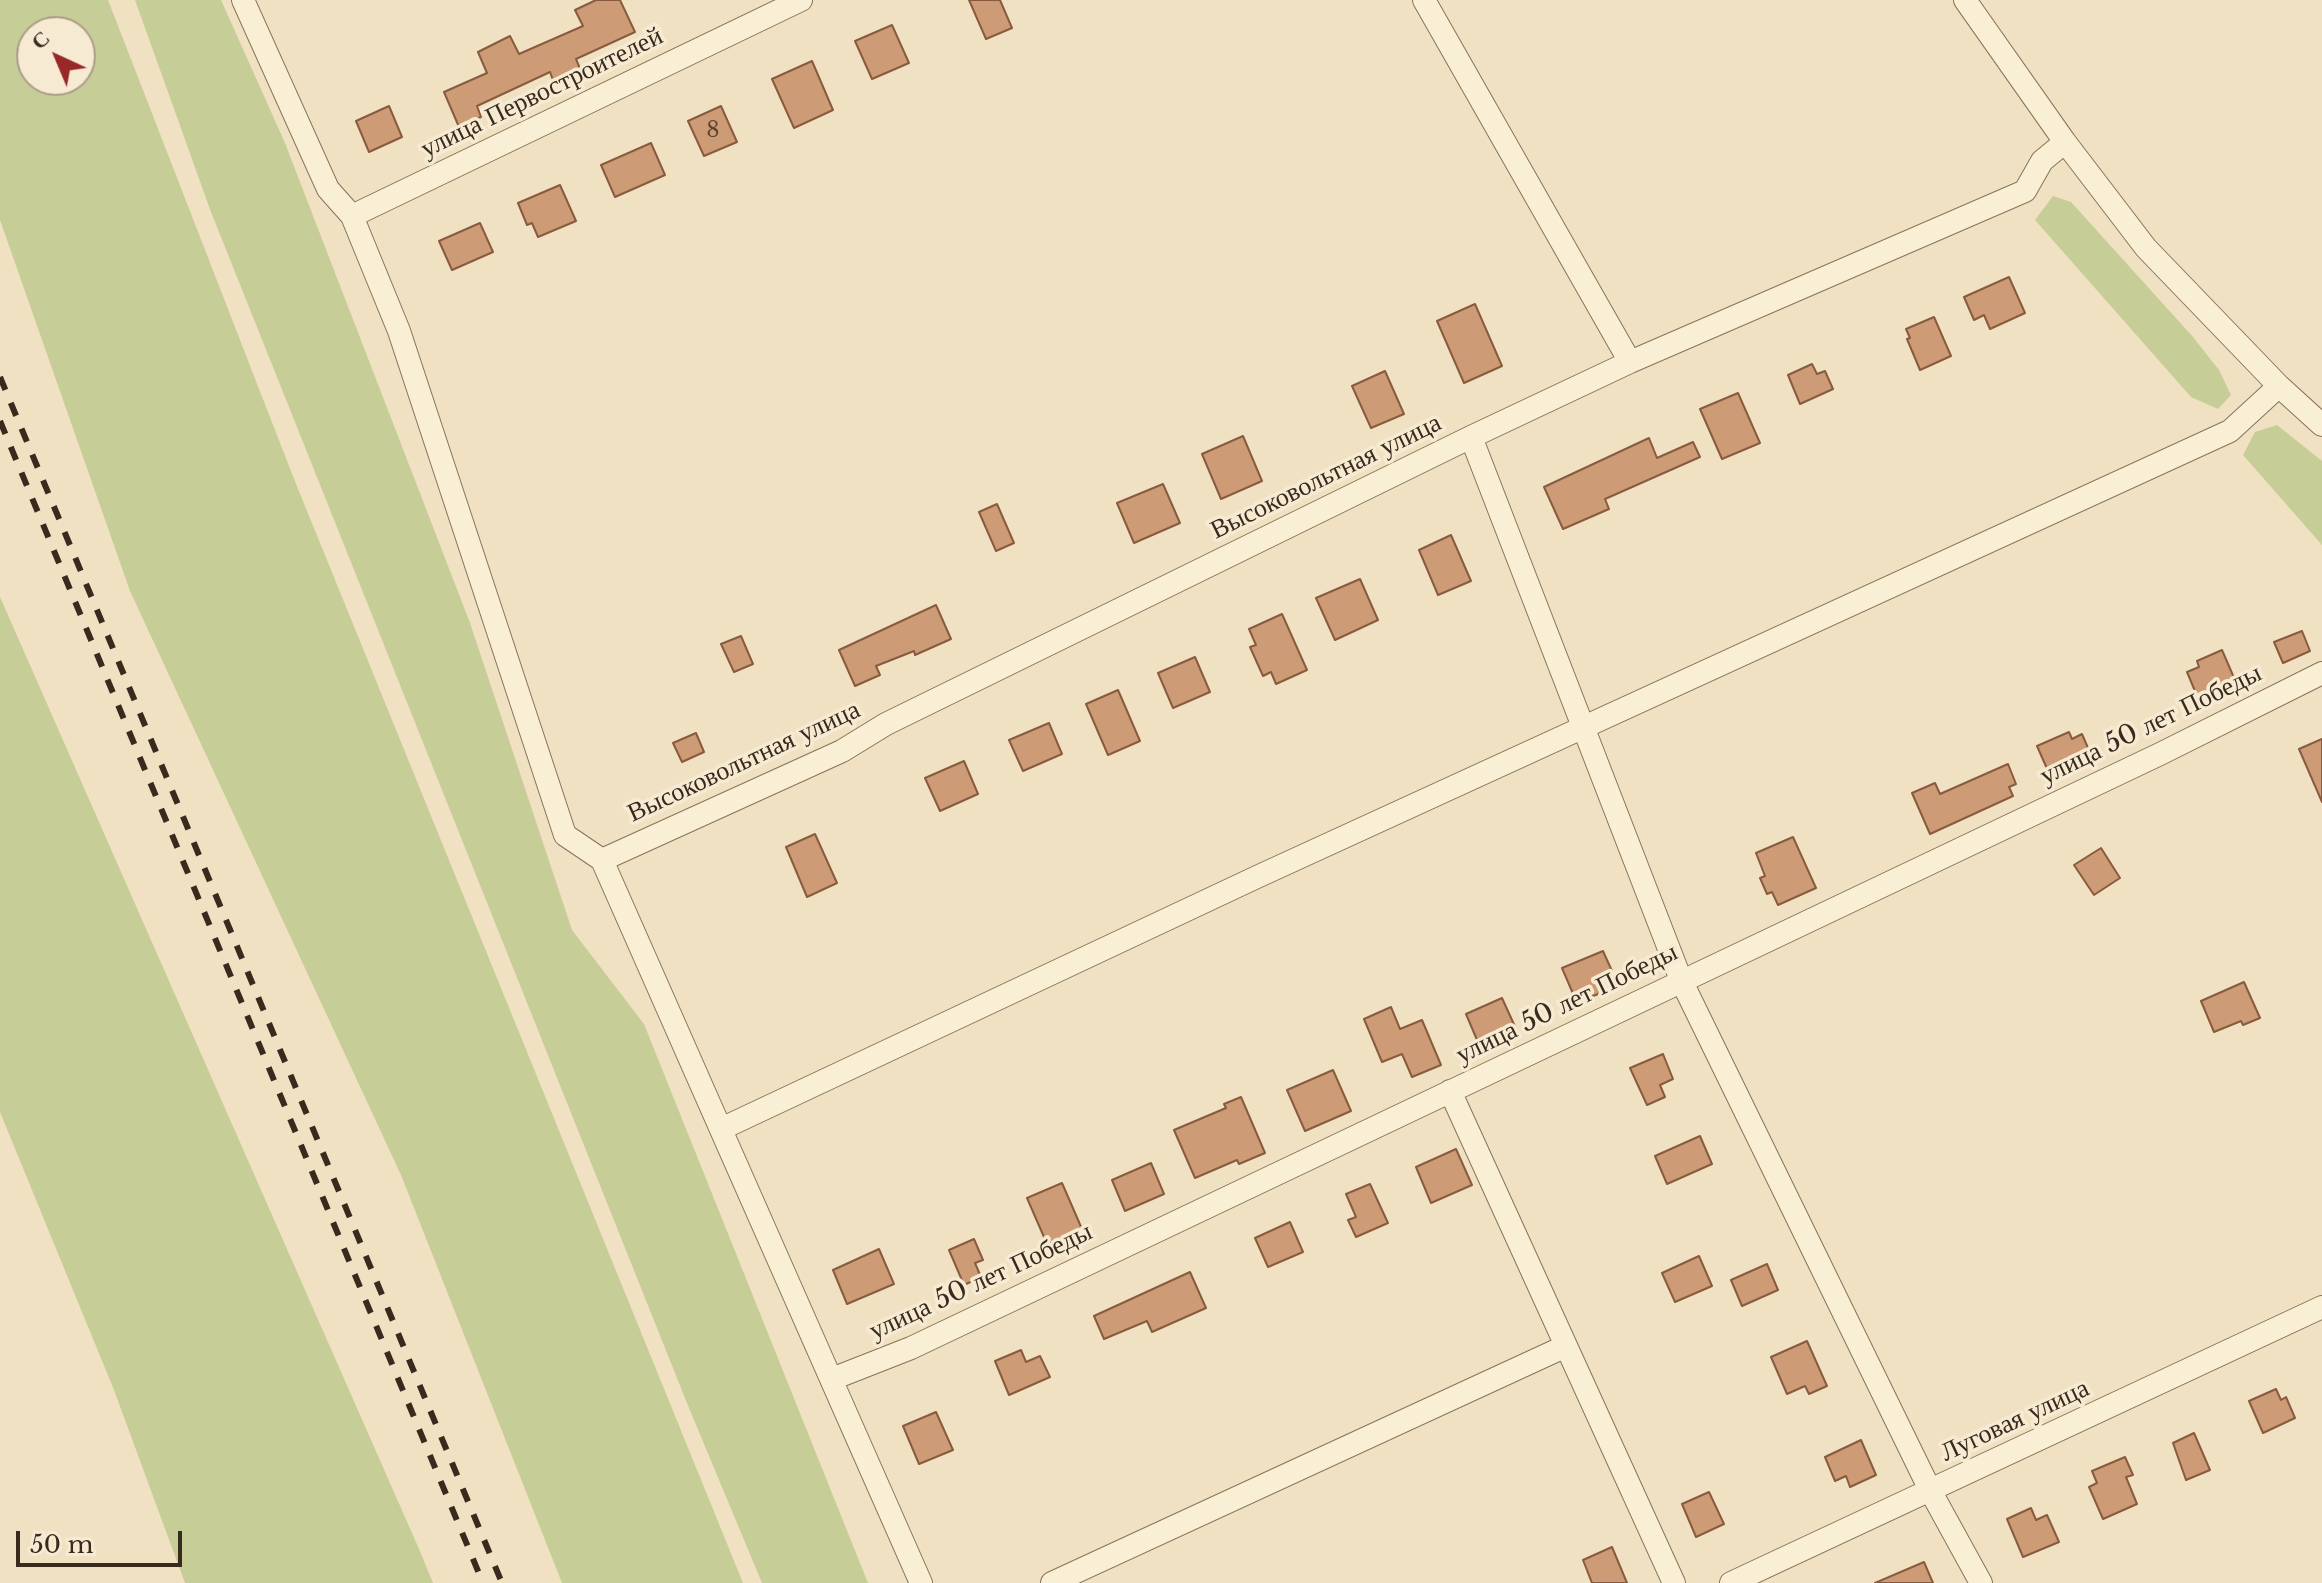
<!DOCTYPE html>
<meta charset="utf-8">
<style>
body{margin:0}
#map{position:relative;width:2322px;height:1583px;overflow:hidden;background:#efe1c2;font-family:"Libre Baskerville",serif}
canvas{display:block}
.north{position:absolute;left:16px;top:16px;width:80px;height:80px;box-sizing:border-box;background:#f6ebd2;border:2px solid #aa9e8a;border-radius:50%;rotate:316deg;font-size:22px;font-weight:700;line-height:32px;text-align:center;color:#382a1d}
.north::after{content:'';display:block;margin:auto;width:28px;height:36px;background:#992829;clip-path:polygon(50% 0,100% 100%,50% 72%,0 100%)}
.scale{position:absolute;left:16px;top:1531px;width:166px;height:36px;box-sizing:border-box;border:4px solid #382a1d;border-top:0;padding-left:10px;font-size:24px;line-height:28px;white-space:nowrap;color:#382a1d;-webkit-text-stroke:6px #f6ebd2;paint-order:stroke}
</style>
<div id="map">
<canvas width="2322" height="1583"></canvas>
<div class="north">С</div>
<div class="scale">50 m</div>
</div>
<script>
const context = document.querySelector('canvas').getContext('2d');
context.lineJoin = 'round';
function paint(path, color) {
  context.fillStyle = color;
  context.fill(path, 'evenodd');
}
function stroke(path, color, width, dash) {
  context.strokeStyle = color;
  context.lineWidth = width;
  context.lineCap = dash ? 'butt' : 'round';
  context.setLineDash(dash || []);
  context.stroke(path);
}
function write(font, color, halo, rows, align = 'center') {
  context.font = font + ' "Libre Baskerville",serif';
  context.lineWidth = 7;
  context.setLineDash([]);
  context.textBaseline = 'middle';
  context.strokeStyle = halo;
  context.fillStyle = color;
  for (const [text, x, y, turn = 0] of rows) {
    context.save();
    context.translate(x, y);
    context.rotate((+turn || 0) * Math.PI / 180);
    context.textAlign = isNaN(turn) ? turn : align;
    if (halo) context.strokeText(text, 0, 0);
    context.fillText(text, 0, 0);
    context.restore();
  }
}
paint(new Path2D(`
 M 0,0 L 108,0 L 294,479 L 743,1583 L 562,1583 L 401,1175 L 130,591 L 0,220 ZM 32,32 L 80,32 L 80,80 L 32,80 Z
 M 135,0 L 221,0 L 285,143 L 470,623 L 572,930 L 644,1024 L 868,1583 L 762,1583 L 689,1408 L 211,212 Z
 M 2053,196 L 2071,202 L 2193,337 L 2219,370 L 2231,395 L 2218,409 L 2191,397 L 2035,220 Z
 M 2277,425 L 2322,461 L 2322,545 L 2243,455 L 2255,432 Z
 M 0,597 L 419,1549 L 433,1583 L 185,1583 L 114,1390 L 0,1112 Z`), '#c7cd96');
const building = new Path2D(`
 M 596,0 L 620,0 L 635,32 L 576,59 L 581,71 L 554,83 L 550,72 L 477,106 L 481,117 L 459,127 L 444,92 L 487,73 L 478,52 L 510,36 L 519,54 L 583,26 L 575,10 Z
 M 969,0 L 1000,0 L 1012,28 L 986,39 Z
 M 892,25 L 909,63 L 872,79 L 855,41 Z
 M 812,61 L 833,110 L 794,128 L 772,79 Z
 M 389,106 L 402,137 L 369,152 L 356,121 Z
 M 721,106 L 737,142 L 704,156 L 688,121 Z
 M 651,143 L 665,175 L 615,197 L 601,165 Z
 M 560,185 L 576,221 L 538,237 L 532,223 L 527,225 L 518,203 Z
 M 480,223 L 493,252 L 452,270 L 439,241 Z
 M 2009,277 L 2025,313 L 1990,329 L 1984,315 L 1974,320 L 1964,297 Z
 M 1475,304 L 1502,366 L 1464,383 L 1437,321 Z
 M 1934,317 L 1951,356 L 1920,370 L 1907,339 L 1910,338 L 1906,329 Z
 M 1812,364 L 1817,374 L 1825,371 L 1833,389 L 1800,404 L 1788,375 Z
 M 1385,371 L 1404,414 L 1371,428 L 1352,386 Z
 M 1738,393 L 1760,443 L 1722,459 L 1700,409 Z
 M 1243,436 L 1262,481 L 1221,499 L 1202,454 Z
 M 1649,438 L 1657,458 L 1693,442 L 1700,457 L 1605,499 L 1609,509 L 1563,529 L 1544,487 Z
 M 1163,484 L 1180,523 L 1134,543 L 1117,503 Z
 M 997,504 L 1014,543 L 996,551 L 979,512 Z
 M 1451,535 L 1471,581 L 1438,595 L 1419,550 Z
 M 1360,579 L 1378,620 L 1335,640 L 1316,598 Z
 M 936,605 L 951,639 L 915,655 L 914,651 L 876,666 L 880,675 L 855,686 L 839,650 Z
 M 1282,614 L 1307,670 L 1276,684 L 1271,672 L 1263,676 L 1250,647 L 1256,645 L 1249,629 Z
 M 2302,631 L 2310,651 L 2283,663 L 2274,642 Z
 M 741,636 L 753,664 L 734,672 L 721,644 Z
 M 2222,650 L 2238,687 L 2200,703 L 2187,672 L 2199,667 L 2197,661 Z
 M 1195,657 L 1210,692 L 1173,708 L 1158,673 Z
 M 1118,690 L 1140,741 L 1108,755 L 1086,704 Z
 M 1049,723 L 1062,754 L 1023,771 L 1009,740 Z
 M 2069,732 L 2072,739 L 2082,734 L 2094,762 L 2052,780 L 2037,746 Z
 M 696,733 L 704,752 L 682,762 L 673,743 Z
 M 2322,739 L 2322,802 L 2299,749 Z
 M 964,761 L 978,794 L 940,811 L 925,778 Z
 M 2008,764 L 2016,784 L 2009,787 L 2013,796 L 1930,834 L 1912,793 L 1935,783 L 1940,794 Z
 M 815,834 L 837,883 L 807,897 L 786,847 Z
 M 1793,837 L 1816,888 L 1778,905 L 1772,892 L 1767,894 L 1760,878 L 1765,876 L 1756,853 Z
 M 2101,848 L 2120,878 L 2094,895 L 2074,865 Z
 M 1603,951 L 1612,971 L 1599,976 L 1605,991 L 1577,1003 L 1562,968 Z
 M 2244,982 L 2260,1018 L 2243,1025 L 2241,1021 L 2214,1032 L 2201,1001 Z
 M 1502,998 L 1517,1031 L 1480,1047 L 1466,1014 Z
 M 1391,1007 L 1400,1029 L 1422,1020 L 1441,1065 L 1412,1077 L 1402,1054 L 1382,1062 L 1364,1019 Z
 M 1663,1054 L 1673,1079 L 1660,1085 L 1665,1097 L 1647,1105 L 1630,1068 Z
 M 1333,1070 L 1351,1111 L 1305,1131 L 1287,1090 Z
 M 1241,1097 L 1265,1153 L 1239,1164 L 1237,1160 L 1195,1178 L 1174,1130 L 1226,1108 L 1224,1104 Z
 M 1700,1136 L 1712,1164 L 1667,1184 L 1655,1156 Z
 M 1456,1149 L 1472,1185 L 1431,1203 L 1416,1167 Z
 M 1151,1163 L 1164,1194 L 1125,1211 L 1112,1180 Z
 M 1062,1183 L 1082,1229 L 1047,1244 L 1027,1198 Z
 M 1370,1184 L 1388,1223 L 1356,1237 L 1348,1220 L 1356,1217 L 1346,1194 Z
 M 1290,1222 L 1303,1252 L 1268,1267 L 1255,1238 Z
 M 974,1239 L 983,1260 L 975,1263 L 981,1277 L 964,1285 L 949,1250 Z
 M 879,1249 L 894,1284 L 847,1304 L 833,1270 Z
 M 1699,1256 L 1712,1286 L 1675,1302 L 1662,1273 Z
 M 1767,1264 L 1778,1290 L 1742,1306 L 1731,1280 Z
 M 1190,1272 L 1206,1308 L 1152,1332 L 1147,1321 L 1104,1339 L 1094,1316 Z
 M 1807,1341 L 1827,1386 L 1809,1394 L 1805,1386 L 1787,1394 L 1771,1357 Z
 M 1021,1350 L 1026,1362 L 1040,1356 L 1050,1377 L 1009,1395 L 995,1361 Z
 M 2276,1389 L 2281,1400 L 2286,1397 L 2295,1418 L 2263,1433 L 2249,1401 Z
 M 936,1412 L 953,1450 L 919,1464 L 903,1426 Z
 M 2194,1433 L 2210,1470 L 2186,1480 L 2173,1443 Z
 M 1861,1440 L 1876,1475 L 1850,1487 L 1846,1476 L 1835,1481 L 1825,1457 Z
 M 2125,1457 L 2133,1475 L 2126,1477 L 2137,1504 L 2103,1519 L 2089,1487 L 2097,1483 L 2092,1471 Z
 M 1709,1492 L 1724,1524 L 1696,1537 L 1682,1504 Z
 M 2031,1508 L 2036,1520 L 2047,1515 L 2059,1542 L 2023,1557 L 2007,1519 Z
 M 1612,1547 L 1627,1583 L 1592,1583 L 1583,1560 Z
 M 1924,1562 L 1933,1583 L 1875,1583 Z`);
paint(building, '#ce9b77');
stroke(building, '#895b3e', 2);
const minor = new Path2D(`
 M 243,0 L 328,189 L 352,216 L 399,331 L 565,835 L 602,860 L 921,1583
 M 1424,0 L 1630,362
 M 1965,0 L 2065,142 L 2146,248 L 2279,386 L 2322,425
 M 352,216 L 801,0
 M 1471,437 L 1681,980 L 1931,1492 L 1981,1583
 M 602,860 L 842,751 L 886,724 L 1471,437 L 1630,362 L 2025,191 L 2042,161 L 2065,142
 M 1450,1091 L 1674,1583
 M 721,1129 L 1259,876 L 2230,431 L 2279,386
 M 832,1379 L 911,1348 L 2160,754 L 2322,673
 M 1052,1583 L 1566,1346
 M 1731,1583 L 2322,1307`);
stroke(minor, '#897259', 24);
stroke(minor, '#f9efd5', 22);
stroke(new Path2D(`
 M 0,377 L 502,1583
 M 0,421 L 483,1583`), '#382a1d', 6, [14, 14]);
write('22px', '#5e4634', null, [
 ["8",713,131]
]);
write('26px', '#382a1d', '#f6ebd2', [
 ["улица Первостроителей",542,93,-26],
 ["Высоковольтная улица",1326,477,-26],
 ["улица 50 лет Победы",2151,725,-26],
 ["Высоковольтная улица",744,762,-25],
 ["улица 50 лет Победы",1567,1004,-26],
 ["улица 50 лет Победы",981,1282,-25],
 ["Луговая улица",2015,1421,-25]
]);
</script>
